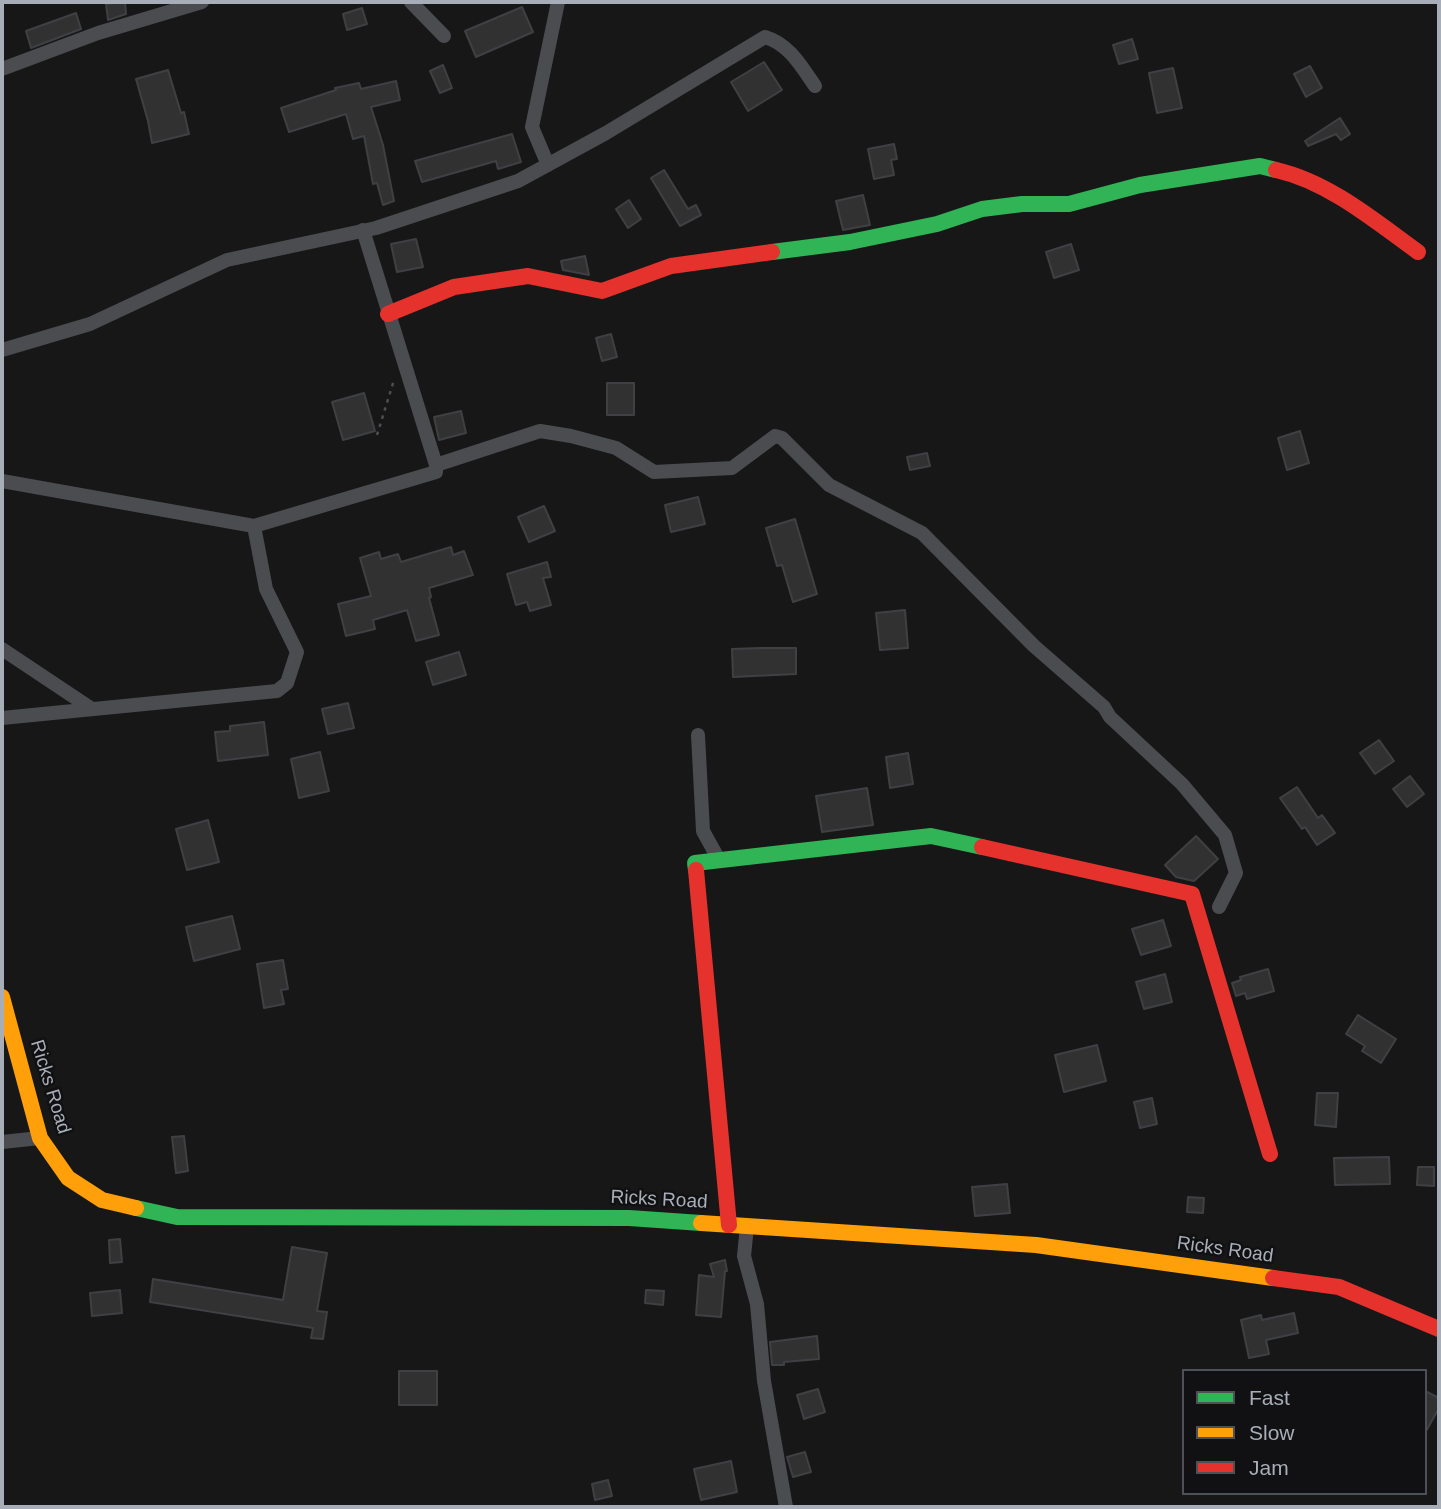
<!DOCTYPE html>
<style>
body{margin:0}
#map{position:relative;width:1441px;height:1509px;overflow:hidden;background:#171717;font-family:Helvetica,sans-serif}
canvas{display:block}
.frame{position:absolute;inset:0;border:4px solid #a8aeb7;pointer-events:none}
.legend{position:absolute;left:1182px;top:1369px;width:245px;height:126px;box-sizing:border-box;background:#111113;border:2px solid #4d5055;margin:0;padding:9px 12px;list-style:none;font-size:21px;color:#a8aeb7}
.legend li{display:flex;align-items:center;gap:14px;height:35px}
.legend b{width:35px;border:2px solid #4d5055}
</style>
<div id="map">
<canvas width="1441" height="1509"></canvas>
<div class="frame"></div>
<ul class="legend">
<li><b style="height:9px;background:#30b455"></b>Fast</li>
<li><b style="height:9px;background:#ff9f0a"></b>Slow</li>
<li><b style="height:9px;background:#e5322d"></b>Jam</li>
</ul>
</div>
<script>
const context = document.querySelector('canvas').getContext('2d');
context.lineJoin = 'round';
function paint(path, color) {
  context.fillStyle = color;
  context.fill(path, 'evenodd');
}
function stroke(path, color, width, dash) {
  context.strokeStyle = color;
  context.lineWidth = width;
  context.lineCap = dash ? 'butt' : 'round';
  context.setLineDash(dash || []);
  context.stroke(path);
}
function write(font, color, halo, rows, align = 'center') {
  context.font = font + ' Helvetica,sans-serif';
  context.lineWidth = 5;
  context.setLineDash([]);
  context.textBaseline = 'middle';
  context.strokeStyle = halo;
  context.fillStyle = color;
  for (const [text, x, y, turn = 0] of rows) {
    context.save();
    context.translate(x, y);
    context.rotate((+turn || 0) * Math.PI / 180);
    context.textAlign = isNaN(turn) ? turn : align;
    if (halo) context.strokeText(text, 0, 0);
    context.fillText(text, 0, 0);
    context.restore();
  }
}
const building = new Path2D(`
 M 125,2 L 126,14 L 108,20 L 106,4 Z
 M 522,7 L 533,32 L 476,57 L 465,31 Z
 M 362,8 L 367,24 L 347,30 L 343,14 Z
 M 76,13 L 81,29 L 31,48 L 26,31 Z
 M 1132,39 L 1138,59 L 1119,64 L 1113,45 Z
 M 764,62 L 782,90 L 748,111 L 731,82 Z
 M 443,65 L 452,88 L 440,93 L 430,71 Z
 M 1310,66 L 1322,88 L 1306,97 L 1294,74 Z
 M 1173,68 L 1182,108 L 1157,113 L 1149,73 Z
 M 168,70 L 181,113 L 184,112 L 189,134 L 152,143 L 148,121 L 136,79 Z
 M 396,81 L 400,100 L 371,107 L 383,145 L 394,201 L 383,205 L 377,183 L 373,184 L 364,136 L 353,139 L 346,114 L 289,132 L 281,108 L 336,90 L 335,88 L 359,83 L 361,89 Z
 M 1340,118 L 1350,134 L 1341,140 L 1336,134 L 1308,146 L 1305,141 Z
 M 512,134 L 521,162 L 498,169 L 496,161 L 422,182 L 415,161 Z
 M 894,144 L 897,159 L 891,160 L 894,175 L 874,179 L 868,149 Z
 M 664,170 L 688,209 L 696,205 L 701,215 L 680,226 L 651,178 Z
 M 863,195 L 870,225 L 843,230 L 836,201 Z
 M 629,200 L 641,219 L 628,228 L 616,209 Z
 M 416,239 L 423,267 L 397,272 L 391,244 Z
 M 1071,244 L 1079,270 L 1054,278 L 1046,252 Z
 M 585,256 L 589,275 L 563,270 L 561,261 Z
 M 611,334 L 617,357 L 602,361 L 596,338 Z
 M 607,383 L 634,383 L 634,415 L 607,415 Z
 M 364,393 L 375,431 L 343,440 L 332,402 Z
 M 461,411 L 466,433 L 439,440 L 434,417 Z
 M 1300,431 L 1309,463 L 1287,470 L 1278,438 Z
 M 927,453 L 930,466 L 910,470 L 907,457 Z
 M 698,497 L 705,524 L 671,532 L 665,505 Z
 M 544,506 L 555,531 L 529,542 L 518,517 Z
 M 795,519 L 817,594 L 793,602 L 782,565 L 777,566 L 766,528 Z
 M 451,547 L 453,555 L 464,551 L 473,575 L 429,588 L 431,597 L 429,598 L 439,635 L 416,641 L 407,610 L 373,620 L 375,629 L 346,636 L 338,604 L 371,596 L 360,558 L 379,552 L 381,559 L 398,554 L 401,562 Z
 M 547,562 L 551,577 L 543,578 L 551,605 L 530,611 L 527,602 L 516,605 L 507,574 Z
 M 905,610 L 908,648 L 880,650 L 876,613 Z
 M 760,648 L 796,648 L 796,674 L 733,677 L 732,649 Z
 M 459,652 L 466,675 L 433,685 L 426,662 Z
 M 348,703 L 354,728 L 328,734 L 322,709 Z
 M 264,722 L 268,755 L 218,761 L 215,732 L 230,731 L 230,726 Z
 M 1379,740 L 1394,761 L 1375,774 L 1360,753 Z
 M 320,752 L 329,791 L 299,798 L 291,759 Z
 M 908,753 L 913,784 L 890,788 L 886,757 Z
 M 1410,776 L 1424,794 L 1407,807 L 1393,789 Z
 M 1297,787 L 1318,818 L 1322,815 L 1335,833 L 1317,845 L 1305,827 L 1302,829 L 1280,798 Z
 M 867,788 L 873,825 L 822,832 L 816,796 Z
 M 208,820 L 219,862 L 187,870 L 176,829 Z
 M 1196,836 L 1218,859 L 1194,881 L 1176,877 L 1165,865 Z
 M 232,916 L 240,949 L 194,961 L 186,927 Z
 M 1163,920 L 1171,946 L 1141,955 L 1132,929 Z
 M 283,960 L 288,989 L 281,990 L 284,1004 L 264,1008 L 257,964 Z
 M 1268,969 L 1274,991 L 1247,999 L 1245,993 L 1236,996 L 1232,983 L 1241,980 L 1240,977 Z
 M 1165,974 L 1172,1002 L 1144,1009 L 1136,982 Z
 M 1358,1015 L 1396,1039 L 1381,1063 L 1362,1051 L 1365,1046 L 1346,1034 Z
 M 1097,1045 L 1106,1081 L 1064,1092 L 1055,1055 Z
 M 1317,1093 L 1338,1093 L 1336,1127 L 1315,1125 Z
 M 1152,1098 L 1157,1124 L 1140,1128 L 1134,1102 Z
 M 184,1136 L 188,1171 L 176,1173 L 172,1137 Z
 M 1389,1157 L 1390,1184 L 1335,1185 L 1334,1158 Z
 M 1418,1167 L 1434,1167 L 1434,1186 L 1417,1185 Z
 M 1007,1184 L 1010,1213 L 975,1216 L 972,1187 Z
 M 1188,1197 L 1204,1198 L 1203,1213 L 1187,1212 Z
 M 120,1239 L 122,1262 L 110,1263 L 109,1240 Z
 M 292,1247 L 327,1253 L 317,1311 L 327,1312 L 323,1339 L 311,1338 L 313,1328 L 150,1302 L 153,1279 L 283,1300 Z
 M 725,1260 L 727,1271 L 725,1271 L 721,1317 L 696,1315 L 699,1275 L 714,1277 L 710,1264 Z
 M 120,1290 L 122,1313 L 92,1316 L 90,1293 Z
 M 646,1290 L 664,1291 L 663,1305 L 645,1303 Z
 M 1294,1313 L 1298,1333 L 1266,1340 L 1269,1354 L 1249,1358 L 1241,1320 L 1261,1315 L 1262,1320 Z
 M 817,1336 L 819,1359 L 784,1362 L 784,1365 L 772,1365 L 770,1342 Z
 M 399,1371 L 437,1371 L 437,1405 L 399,1405 Z
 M 818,1389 L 825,1412 L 804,1419 L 797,1395 Z
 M 1425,1391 L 1439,1398 L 1439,1408 L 1425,1433 Z
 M 805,1452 L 811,1472 L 793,1477 L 787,1457 Z
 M 731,1461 L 737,1492 L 701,1500 L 694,1469 Z
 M 608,1480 L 612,1496 L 595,1500 L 592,1484 Z`);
paint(building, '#313132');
stroke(building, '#3f4043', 2);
stroke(new Path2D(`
 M 377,435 L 394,380`), '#4d4e51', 2.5, [3.5, 5]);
stroke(new Path2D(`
 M 411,2 L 444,36
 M 2,69 L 98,33 L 202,2
 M 548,165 L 532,127 L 558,2
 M 2,350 L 90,324 L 227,260 L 376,228 L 518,181 L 606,133 L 765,37 C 789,44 801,66 815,86
 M 436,465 L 540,431 L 571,436 L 616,448 L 654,472 L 732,468 L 775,436 L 782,438 L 829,485 L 922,533 L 1034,646 L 1104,707 L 1110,717 L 1182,784 L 1225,835 L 1236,873 L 1219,907
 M 2,481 L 254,526 L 436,472 L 436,465 L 363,230
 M 2,649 L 92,709
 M 2,718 L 277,691 L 287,683 L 297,652 L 266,589 L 254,526
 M 698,735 L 703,831 L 719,860
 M 2,1142 L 40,1138
 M 747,1226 L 744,1256 L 757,1304 L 764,1381 L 786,1507`), '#4b4c4f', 14);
stroke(new Path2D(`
 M 772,252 L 850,242 L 937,224 L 982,209 L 1022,204 L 1069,204 L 1140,185 L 1260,166 L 1276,170
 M 696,870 L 695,863 L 931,836 L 982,847
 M 136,1208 L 177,1217 L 629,1218 L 701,1223`), '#30b455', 16);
stroke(new Path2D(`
 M 2,997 L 40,1138 L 68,1178 L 102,1200 L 136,1208
 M 701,1223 L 1036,1245 L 1273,1278`), '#ff9f0a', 16);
stroke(new Path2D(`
 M 1276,170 C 1329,182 1375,221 1418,252
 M 388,314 L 454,287 L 528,276 L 602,291 L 671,266 L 772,252
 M 982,847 L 1192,894 L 1270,1154
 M 696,870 L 729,1225
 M 1273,1278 L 1339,1287 L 1439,1329`), '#e5322d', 16);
write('19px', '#a8aeb7', '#111113', [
 ["Ricks Road",50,1087,73],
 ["Ricks Road",659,1200,3],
 ["Ricks Road",1225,1250,8]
]);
</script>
